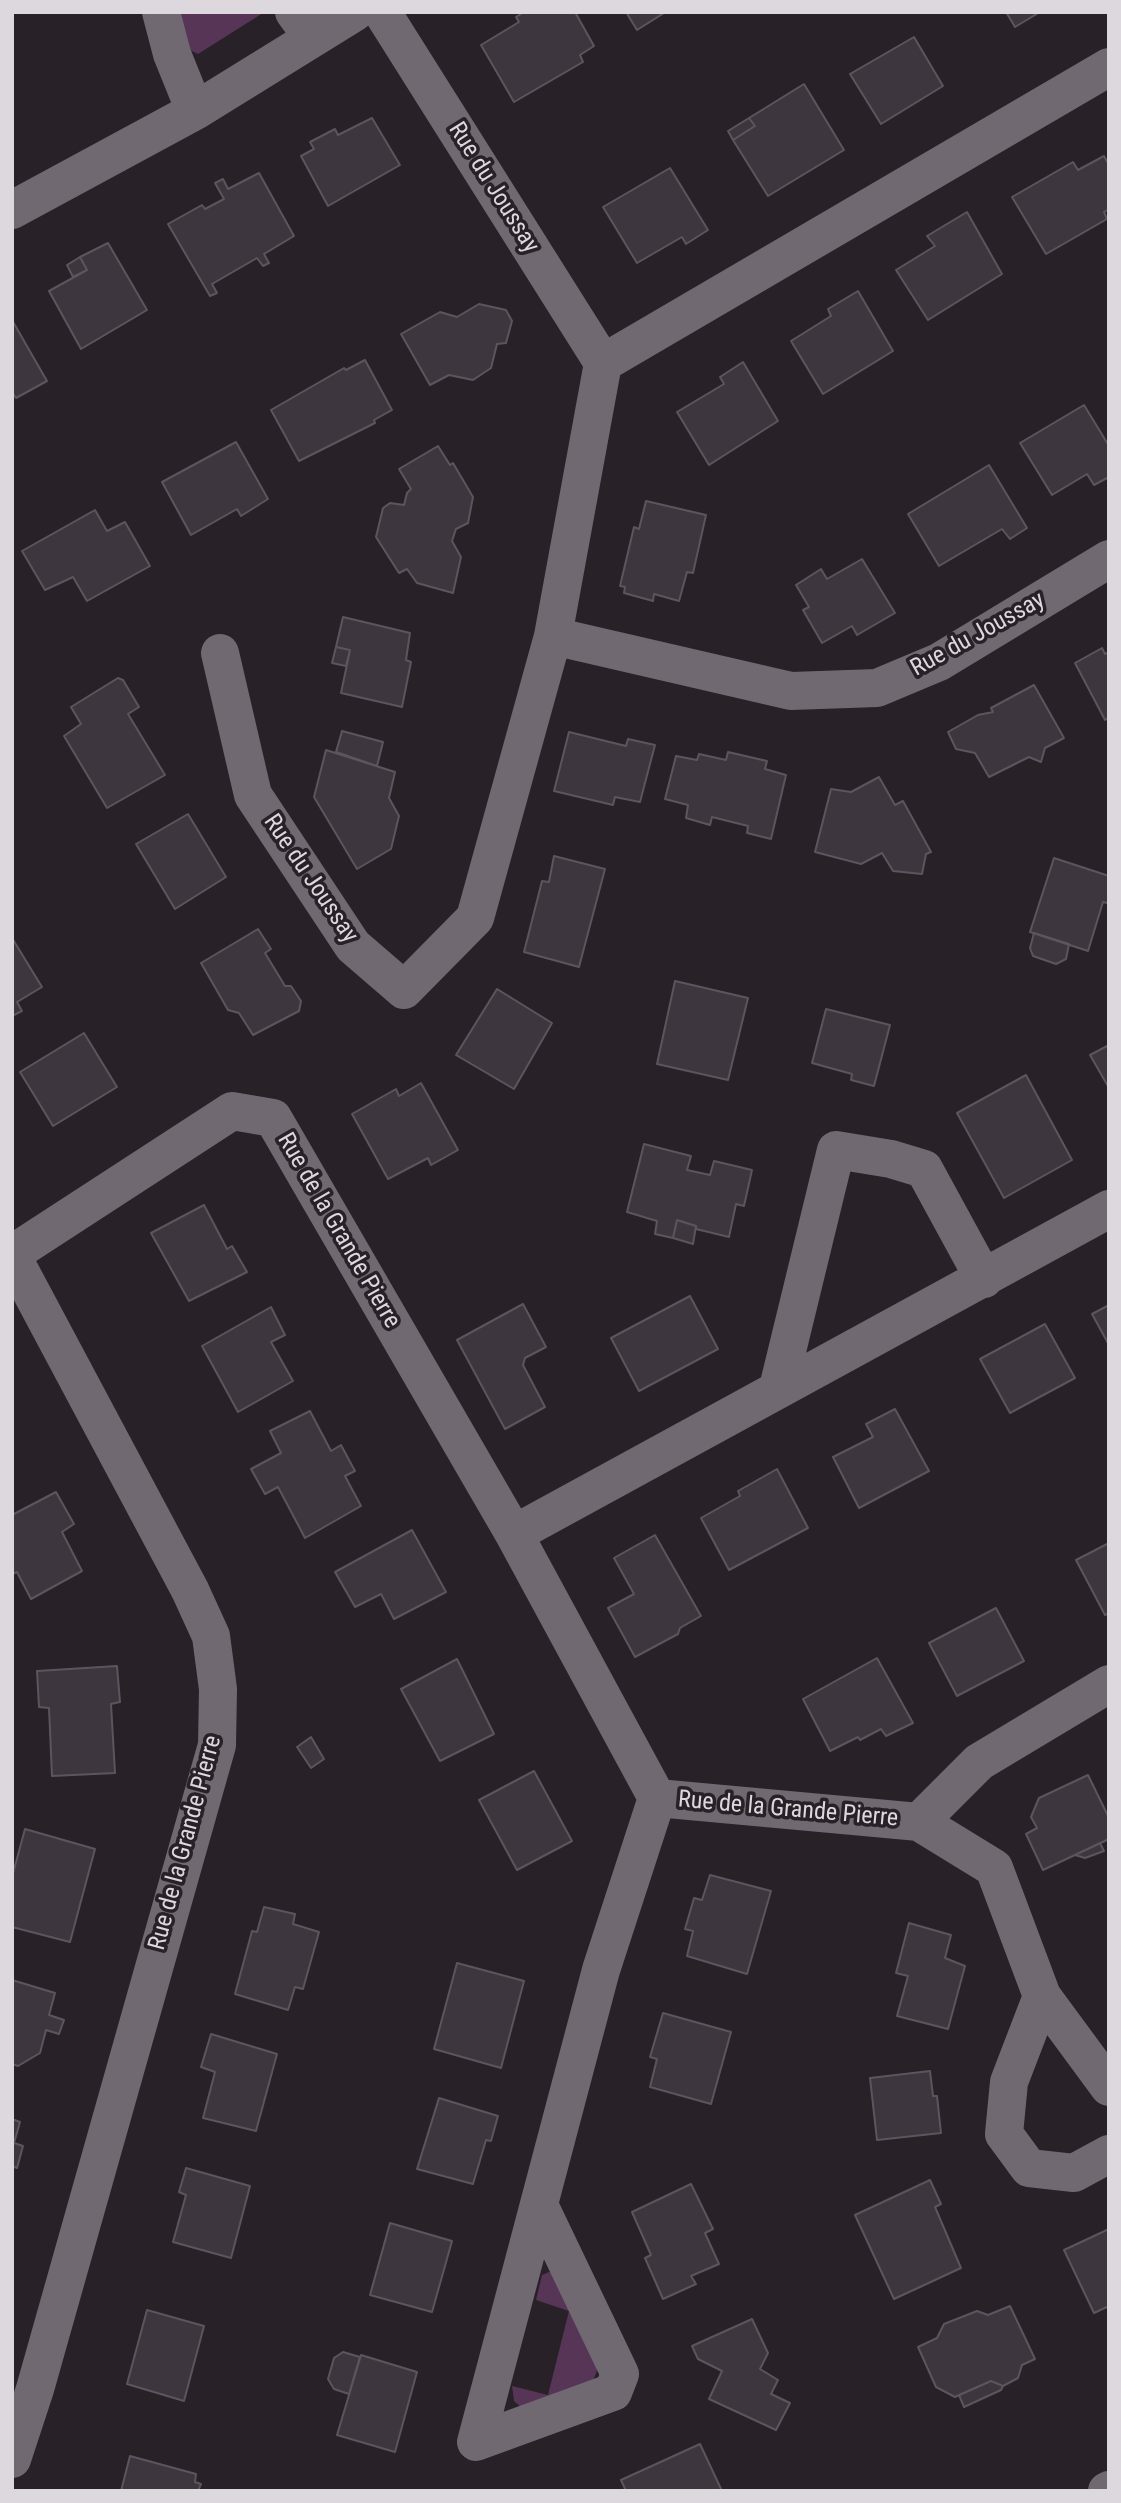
<!DOCTYPE html>
<style>
body{margin:0}
#map{position:relative;width:1121px;height:2503px;overflow:hidden;background:#282128;font-family:"Roboto Condensed",sans-serif}
canvas{display:block}
.frame{position:absolute;inset:0;border:14px solid #ddd8dd;pointer-events:none}
</style>
<div id="map">
<canvas width="1121" height="2503"></canvas>
<div class="frame"></div>
</div>
<script>
const context = document.querySelector('canvas').getContext('2d');
context.lineJoin = 'round';
function paint(path, color) {
  context.fillStyle = color;
  context.fill(path, 'evenodd');
}
function stroke(path, color, width, dash) {
  context.strokeStyle = color;
  context.lineWidth = width;
  context.lineCap = dash ? 'butt' : 'round';
  context.setLineDash(dash || []);
  context.stroke(path);
}
function write(font, color, halo, rows, align = 'center') {
  context.font = font + ' "Roboto Condensed",sans-serif';
  context.lineWidth = 7;
  context.setLineDash([]);
  context.textBaseline = 'middle';
  context.strokeStyle = halo;
  context.fillStyle = color;
  for (const [text, x, y, turn = 0] of rows) {
    context.save();
    context.translate(x, y);
    context.rotate((+turn || 0) * Math.PI / 180);
    context.textAlign = isNaN(turn) ? turn : align;
    if (halo) context.strokeText(text, 0, 0);
    context.fillText(text, 0, 0);
    context.restore();
  }
}
paint(new Path2D(`
 M 178,12 L 263,12 L 263,13 L 198,54 L 190,50 Z
 M 549,2272 L 556,2273 L 600,2362 L 592,2384 L 524,2410 L 514,2401 L 512,2386 L 548,2395 L 569,2311 L 536,2300 L 542,2275 Z`), '#563557');
const building = new Path2D(`
 M 524,12 L 575,12 L 594,46 L 580,55 L 583,62 L 514,102 L 481,45 L 519,22 L 516,17 Z
 M 626,12 L 663,12 L 664,13 L 637,30 Z
 M 1006,12 L 1040,12 L 1015,27 Z
 M 914,37 L 943,86 L 881,124 L 850,74 Z
 M 804,84 L 844,150 L 768,196 L 733,140 L 755,126 L 749,118 Z
 M 372,118 L 400,165 L 328,206 L 301,156 L 314,149 L 310,142 L 335,129 L 338,135 Z
 M 749,118 L 755,126 L 733,140 L 728,131 Z
 M 1104,156 L 1109,165 L 1109,209 L 1104,212 L 1107,219 L 1046,254 L 1012,197 L 1073,162 L 1078,170 Z
 M 670,168 L 708,230 L 686,244 L 682,237 L 637,263 L 603,207 Z
 M 259,173 L 294,236 L 264,254 L 269,263 L 263,266 L 257,258 L 212,284 L 217,293 L 210,296 L 168,224 L 202,205 L 205,209 L 224,199 L 215,183 L 223,179 L 228,189 Z
 M 967,212 L 1002,274 L 928,320 L 896,270 L 935,246 L 927,236 Z
 M 108,243 L 147,310 L 81,349 L 49,291 L 87,270 L 80,257 Z
 M 80,257 L 87,270 L 73,277 L 67,265 Z
 M 858,291 L 893,351 L 823,394 L 791,341 L 831,316 L 828,309 Z
 M 479,304 L 506,310 L 512,321 L 506,343 L 497,344 L 491,368 L 473,380 L 449,375 L 430,385 L 401,334 L 440,312 L 457,317 Z
 M 12,320 L 47,381 L 16,398 L 12,392 Z
 M 365,360 L 392,410 L 374,420 L 375,423 L 299,461 L 271,410 L 344,368 L 346,370 Z
 M 743,362 L 778,421 L 709,465 L 677,412 L 724,384 L 720,377 Z
 M 1084,405 L 1109,446 L 1109,477 L 1094,485 L 1087,474 L 1052,495 L 1020,443 Z
 M 236,442 L 268,499 L 241,516 L 237,509 L 191,535 L 162,482 Z
 M 438,446 L 450,465 L 453,463 L 473,497 L 468,523 L 456,529 L 452,541 L 461,557 L 453,593 L 417,583 L 407,569 L 399,573 L 376,537 L 383,508 L 390,503 L 404,505 L 407,493 L 411,489 L 399,469 Z
 M 989,465 L 1027,528 L 1010,539 L 1002,529 L 939,566 L 908,514 Z
 M 646,501 L 706,515 L 693,573 L 687,572 L 679,601 L 654,594 L 653,601 L 624,593 L 625,587 L 620,586 L 634,527 L 639,529 Z
 M 95,510 L 107,531 L 125,522 L 150,566 L 87,601 L 73,577 L 45,590 L 22,551 Z
 M 862,559 L 895,613 L 857,635 L 852,626 L 822,643 L 803,610 L 809,607 L 796,585 L 821,569 L 827,579 Z
 M 343,617 L 410,633 L 406,660 L 411,662 L 402,707 L 341,693 L 350,650 L 336,647 Z
 M 336,647 L 350,650 L 346,666 L 332,663 Z
 M 1102,648 L 1105,654 L 1109,652 L 1109,717 L 1105,720 L 1075,663 Z
 M 118,678 L 123,680 L 139,707 L 128,714 L 165,775 L 107,808 L 64,736 L 81,724 L 71,707 Z
 M 1034,685 L 1064,738 L 1045,748 L 1041,762 L 1029,757 L 989,777 L 975,753 L 956,749 L 948,732 L 978,715 L 993,712 L 991,708 Z
 M 342,731 L 383,742 L 377,766 L 336,752 Z
 M 569,732 L 626,746 L 628,739 L 655,745 L 640,802 L 615,797 L 613,805 L 554,791 Z
 M 326,750 L 395,772 L 389,798 L 399,816 L 391,849 L 357,869 L 314,797 Z
 M 728,752 L 767,761 L 765,769 L 786,775 L 771,839 L 747,833 L 748,826 L 712,817 L 710,825 L 686,818 L 688,805 L 665,799 L 676,756 L 697,760 L 699,754 L 726,760 Z
 M 879,777 L 895,805 L 903,801 L 931,852 L 926,854 L 922,874 L 893,871 L 882,853 L 861,864 L 815,852 L 831,789 L 851,792 Z
 M 188,814 L 226,877 L 175,909 L 136,844 Z
 M 554,856 L 605,869 L 579,967 L 524,952 L 542,881 L 549,882 Z
 M 1054,858 L 1109,876 L 1109,899 L 1107,903 L 1103,902 L 1088,951 L 1030,932 Z
 M 258,929 L 271,949 L 265,953 L 285,986 L 291,986 L 301,1001 L 299,1011 L 253,1035 L 239,1013 L 228,1010 L 201,963 Z
 M 1034,933 L 1069,944 L 1066,959 L 1056,964 L 1033,956 L 1030,948 Z
 M 12,938 L 42,987 L 17,1002 L 22,1011 L 12,1016 Z
 M 675,981 L 748,998 L 728,1080 L 657,1064 Z
 M 497,989 L 552,1023 L 514,1089 L 456,1055 Z
 M 826,1009 L 890,1025 L 874,1086 L 851,1080 L 852,1074 L 812,1063 Z
 M 84,1033 L 117,1087 L 53,1126 L 20,1072 Z
 M 1109,1045 L 1109,1088 L 1090,1055 Z
 M 1026,1075 L 1072,1160 L 1004,1198 L 957,1113 Z
 M 421,1083 L 458,1150 L 431,1165 L 428,1158 L 388,1179 L 352,1114 L 396,1089 L 399,1096 Z
 M 644,1144 L 691,1156 L 687,1170 L 710,1175 L 714,1161 L 752,1170 L 744,1206 L 736,1204 L 729,1237 L 696,1229 L 696,1226 L 677,1220 L 673,1238 L 655,1234 L 657,1221 L 627,1212 Z
 M 204,1205 L 227,1249 L 232,1246 L 247,1272 L 189,1301 L 151,1233 Z
 M 677,1220 L 696,1226 L 693,1244 L 673,1238 Z
 M 690,1296 L 718,1349 L 639,1391 L 611,1338 Z
 M 523,1304 L 546,1347 L 525,1358 L 523,1365 L 545,1407 L 505,1429 L 457,1340 Z
 M 1109,1305 L 1109,1345 L 1092,1314 Z
 M 271,1307 L 285,1335 L 271,1342 L 293,1381 L 238,1412 L 202,1346 Z
 M 1045,1324 L 1075,1378 L 1010,1413 L 980,1359 Z
 M 895,1409 L 929,1471 L 859,1508 L 833,1457 L 873,1437 L 866,1424 Z
 M 310,1411 L 331,1451 L 341,1445 L 355,1471 L 345,1476 L 361,1506 L 305,1538 L 278,1487 L 265,1494 L 251,1469 L 281,1453 L 270,1431 Z
 M 777,1469 L 808,1528 L 729,1570 L 701,1518 L 740,1496 L 738,1491 Z
 M 56,1492 L 74,1524 L 62,1532 L 82,1571 L 31,1599 L 17,1572 L 12,1574 L 12,1515 Z
 M 412,1530 L 446,1592 L 394,1619 L 381,1594 L 355,1607 L 335,1572 Z
 M 655,1535 L 701,1616 L 680,1628 L 678,1634 L 635,1657 L 608,1608 L 634,1594 L 614,1558 Z
 M 1109,1543 L 1109,1613 L 1105,1615 L 1076,1560 Z
 M 996,1608 L 1024,1661 L 957,1696 L 929,1643 Z
 M 877,1658 L 913,1723 L 886,1736 L 881,1729 L 860,1740 L 858,1737 L 830,1751 L 803,1699 Z
 M 457,1659 L 494,1734 L 440,1761 L 401,1689 Z
 M 117,1666 L 120,1702 L 111,1704 L 115,1773 L 52,1776 L 49,1708 L 39,1707 L 37,1671 Z
 M 311,1737 L 324,1759 L 311,1768 L 297,1747 Z
 M 534,1771 L 572,1841 L 517,1870 L 479,1800 Z
 M 1088,1775 L 1109,1818 L 1109,1839 L 1043,1870 L 1026,1834 L 1037,1828 L 1031,1817 L 1039,1798 Z
 M 25,1829 L 95,1849 L 70,1942 L 12,1927 L 12,1877 Z
 M 1100,1843 L 1104,1851 L 1085,1858 L 1075,1855 Z
 M 710,1875 L 771,1891 L 747,1974 L 687,1956 L 693,1931 L 685,1929 L 694,1898 L 702,1900 Z
 M 264,1907 L 295,1914 L 293,1924 L 319,1932 L 303,1989 L 295,1987 L 288,2010 L 235,1994 L 252,1931 L 257,1932 Z
 M 909,1923 L 951,1935 L 945,1958 L 965,1966 L 948,2029 L 897,2016 L 908,1976 L 896,1973 Z
 M 457,1963 L 524,1981 L 501,2068 L 434,2049 Z
 M 12,1980 L 55,1993 L 49,2015 L 64,2020 L 59,2034 L 46,2030 L 40,2053 L 18,2066 L 12,2064 Z
 M 663,2013 L 731,2032 L 711,2104 L 650,2087 L 657,2059 L 650,2057 Z
 M 211,2034 L 277,2054 L 256,2131 L 203,2118 L 215,2072 L 201,2067 Z
 M 930,2071 L 933,2096 L 937,2096 L 941,2133 L 877,2140 L 870,2078 Z
 M 439,2098 L 498,2116 L 491,2141 L 486,2140 L 473,2184 L 417,2169 Z
 M 12,2119 L 20,2122 L 14,2143 L 23,2146 L 17,2168 L 12,2166 Z
 M 186,2168 L 250,2186 L 231,2258 L 173,2242 L 186,2195 L 179,2192 Z
 M 930,2180 L 941,2204 L 935,2207 L 961,2268 L 894,2299 L 855,2215 Z
 M 691,2184 L 713,2229 L 705,2233 L 719,2264 L 691,2276 L 696,2284 L 663,2299 L 645,2258 L 651,2255 L 632,2212 Z
 M 390,2223 L 452,2241 L 432,2312 L 370,2295 Z
 M 1109,2229 L 1109,2306 L 1094,2313 L 1064,2250 Z
 M 1010,2306 L 1035,2359 L 1022,2365 L 1018,2378 L 1003,2386 L 991,2381 L 955,2397 L 936,2387 L 918,2347 L 937,2338 L 944,2324 L 977,2311 L 988,2315 Z
 M 147,2310 L 204,2326 L 184,2401 L 127,2384 Z
 M 752,2319 L 768,2353 L 760,2369 L 778,2380 L 771,2394 L 790,2403 L 776,2430 L 709,2399 L 722,2371 L 698,2359 L 692,2346 Z
 M 343,2352 L 360,2357 L 349,2394 L 334,2389 L 328,2379 L 334,2358 Z
 M 361,2355 L 417,2372 L 395,2452 L 337,2435 Z
 M 991,2381 L 1003,2386 L 1001,2390 L 964,2407 L 959,2395 Z
 M 700,2444 L 722,2491 L 626,2491 L 621,2480 Z
 M 130,2456 L 196,2474 L 195,2482 L 201,2484 L 198,2491 L 121,2491 Z`);
paint(building, '#3e363e');
stroke(building, '#5d555d', 2);
stroke(new Path2D(`
 M 161,12 L 172,54 L 195,111
 M 294,12 L 313,38
 M 12,210 L 195,111 L 355,12
 M 603,363 L 1109,67
 M 553,636 L 791,691 L 877,688 L 939,662 L 1109,559
 M 220,653 L 253,795 L 353,946 L 404,990 L 475,918 L 553,636 L 603,363 L 382,12
 M 12,1254 L 232,1111 L 273,1118 L 514,1534 L 657,1798 L 919,1822 L 979,1762 L 1109,1684
 M 12,1256 L 190,1590 L 211,1636 L 218,1689 L 217,1745 L 35,2389 L 12,2459
 M 778,1388 L 836,1150 L 891,1159 L 924,1169 L 984,1279
 M 514,1534 L 1109,1209
 M 919,1822 L 994,1868 L 1042,1996 L 1109,2087
 M 1042,1996 L 1009,2082 L 1004,2134 L 1029,2168 L 1074,2173 L 1109,2154
 M 540,2207 L 620,2374 L 613,2392 L 476,2442 L 601,1970 L 657,1798
 M 1107,2491 L 1109,2490`), '#716971', 38);
write('24px', '#ddd8dd', '#282128', [
 ["Rue du Joussay",493,188,58],
 ["Rue du Joussay",978,635,-29],
 ["Rue du Joussay",310,879,56],
 ["Rue de la Grande Pierre",338,1231,60],
 ["Rue de la Grande Pierre",788,1810,5],
 ["Rue de la Grande Pierre",186,1843,-75]
]);
</script>
